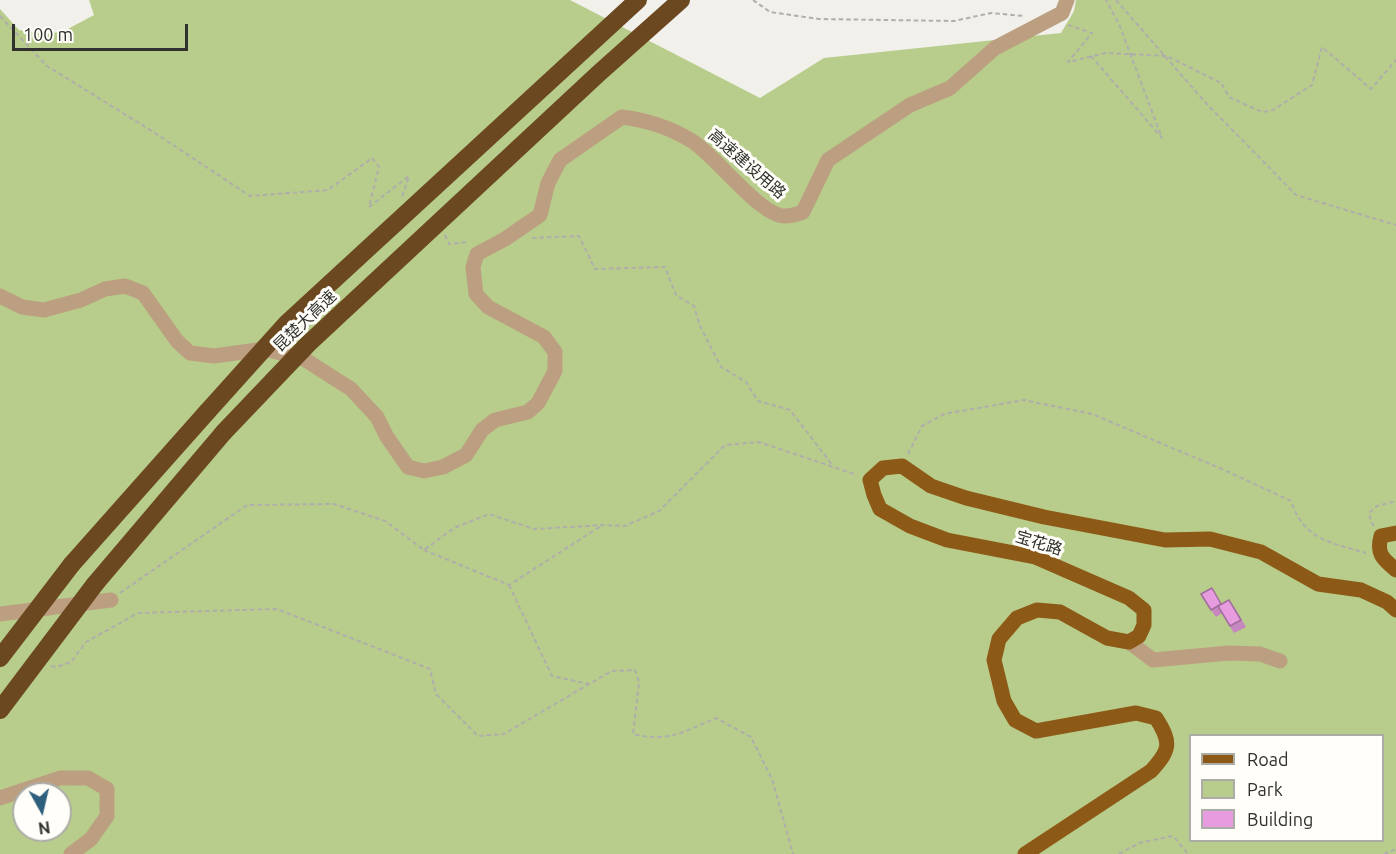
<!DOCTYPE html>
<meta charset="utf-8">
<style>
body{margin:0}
#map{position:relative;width:1396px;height:854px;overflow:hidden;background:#f1f0eb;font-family:Ubuntu,sans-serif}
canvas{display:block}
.legend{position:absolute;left:1189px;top:734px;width:195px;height:108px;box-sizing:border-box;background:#fffef8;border:2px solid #acaca7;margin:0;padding:8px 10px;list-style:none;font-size:18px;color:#30302e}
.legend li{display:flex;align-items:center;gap:12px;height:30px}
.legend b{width:30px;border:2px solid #acaca7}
.north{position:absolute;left:12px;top:782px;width:60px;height:60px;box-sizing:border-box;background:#fffef8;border:2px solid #acaca7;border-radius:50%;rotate:172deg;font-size:16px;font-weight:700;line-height:24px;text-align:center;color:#30302e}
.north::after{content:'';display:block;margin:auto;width:21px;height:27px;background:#2e607d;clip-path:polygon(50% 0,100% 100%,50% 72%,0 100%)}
.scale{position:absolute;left:12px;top:24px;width:176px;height:27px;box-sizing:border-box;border:3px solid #30302e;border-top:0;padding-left:8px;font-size:18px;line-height:21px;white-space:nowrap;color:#30302e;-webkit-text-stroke:4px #fffef8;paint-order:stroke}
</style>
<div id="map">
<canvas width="1396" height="854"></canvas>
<ul class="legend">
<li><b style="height:8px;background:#8d5916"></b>Road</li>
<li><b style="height:16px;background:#b8cd8b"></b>Park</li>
<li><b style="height:16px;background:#e69cde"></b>Building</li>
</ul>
<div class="north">N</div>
<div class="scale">100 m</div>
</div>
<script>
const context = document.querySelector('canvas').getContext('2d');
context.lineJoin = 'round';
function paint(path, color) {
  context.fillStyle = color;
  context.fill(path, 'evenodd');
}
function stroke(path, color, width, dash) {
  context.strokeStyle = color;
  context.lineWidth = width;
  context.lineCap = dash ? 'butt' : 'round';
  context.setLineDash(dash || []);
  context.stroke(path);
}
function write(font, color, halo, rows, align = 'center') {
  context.font = font + ' Ubuntu,"Noto Sans SC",sans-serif';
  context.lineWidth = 6;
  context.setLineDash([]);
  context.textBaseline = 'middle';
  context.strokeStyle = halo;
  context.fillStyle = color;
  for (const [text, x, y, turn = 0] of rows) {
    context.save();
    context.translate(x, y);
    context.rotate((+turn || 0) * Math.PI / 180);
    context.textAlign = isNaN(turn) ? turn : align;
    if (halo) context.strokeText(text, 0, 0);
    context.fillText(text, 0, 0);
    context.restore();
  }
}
paint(new Path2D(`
 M 89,0 L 570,0 L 760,98 L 824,58 L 1061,33 L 1074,11 L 1076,0 L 1396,0 L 1396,854 L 0,854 L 0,9 L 19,30 L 47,34 L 64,31 L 94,15 ZM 1190,736 L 1382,736 L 1382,840 L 1190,840 ZM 24,794 L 60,794 L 60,830 L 24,830 Z`), '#b8cd8b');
stroke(new Path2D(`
 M 753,0 L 770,12 L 819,19 L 954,21 L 991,13 L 1024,16
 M 1116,0 L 1204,101 L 1296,195 L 1396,225
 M 0,16 L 47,66 L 155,133 L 250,196 L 328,190 L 372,158 L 379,167 L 369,207 L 409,176 L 402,197
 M 1068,25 L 1092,33 L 1068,62 L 1106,53 L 1167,56 L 1221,83 L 1229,97 L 1262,112 L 1273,110 L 1312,85 L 1322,47 L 1371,89 L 1396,60
 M 1091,56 L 1162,138 L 1119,24 L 1106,0
 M 445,235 L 449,244 L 469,242
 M 532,238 L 579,236 L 595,269 L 665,267 L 676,295 L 694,306 L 700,326 L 721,367 L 746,382 L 758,401 L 790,410 L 833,466
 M 908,454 L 922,426 L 944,414 L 1024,400 L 1092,414 L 1222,469 L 1291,501 C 1305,541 1330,542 1366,553
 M 1374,526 L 1371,522 L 1369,513 L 1377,506 L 1396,501
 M 424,550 L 509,585 L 601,526
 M 509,585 L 552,676 L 589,684 L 612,671 L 635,670 L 639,682 L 633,734 C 668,743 685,731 716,718 L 751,737 L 772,779 L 793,854
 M 120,593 L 247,505 L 334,504 L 385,521 L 424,550 L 454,528 L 489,514 L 534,529 L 603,525 L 625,526 L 659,511 L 725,445 L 759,442 L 857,475
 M 51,666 L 57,667 L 71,662 L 86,642 L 138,613 L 277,609 L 430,669 L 436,694 L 478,736 L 504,734 L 589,684
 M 1119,854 L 1139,843 L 1173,836 L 1188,854
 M 1384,854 L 1396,849`), '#afaeab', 2, [4.5, 3]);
stroke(new Path2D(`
 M 0,296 L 22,307 L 44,310 L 81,300 L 105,289 L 125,286 L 143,293 L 177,341 L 190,353 L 214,356 L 265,349 L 304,359 L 351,389 L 377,417 L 387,437 L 408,467 L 424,471 L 443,467 L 466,455 L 482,430 L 495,420 L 528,412 L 538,403 L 555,371 L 555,352 L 544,337 L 488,307 L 476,294 L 473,267 L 477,254 L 505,239 L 540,215 L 548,183 L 560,160 L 622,117 C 646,120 671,128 692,141 C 715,155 761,217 785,216 C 791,216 798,214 803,212 L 828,160 L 910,105 L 950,88 L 995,48 L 1062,13 L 1067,0
 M 0,614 L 111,600
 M 1129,642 L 1153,660 L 1229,653 L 1260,654 L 1280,661
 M 0,798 L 60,778 L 88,778 L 107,789 L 107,816 L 91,839 L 71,854`), '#bc9f80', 15);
stroke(new Path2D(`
 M 1396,533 L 1381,536 C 1376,554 1383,559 1396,570
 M 1025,854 L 1151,771 C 1170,750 1172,743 1156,718 L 1136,713 L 1036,731 L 1015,720 L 1004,701 L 994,660 L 999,639 L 1017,618 L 1037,610 L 1060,612 L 1107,638 L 1129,642 L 1139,636 L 1144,625 L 1144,610 L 1129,598 L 1035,557 L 947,540 L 910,526 L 880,509 L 874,495 L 870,480 L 883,468 L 902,466 L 931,486 L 966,498 L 1044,517 L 1165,540 L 1210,539 L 1261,552 L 1318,584 L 1361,590 L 1387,602 L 1396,610`), '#8d5916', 15);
stroke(new Path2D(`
 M 72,564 L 207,412
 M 95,584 L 224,432`), '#6b4820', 18);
stroke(new Path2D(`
 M 207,412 L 287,323 L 638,0
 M 224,432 L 308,344 L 598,74 L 681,0
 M 0,658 L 72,564
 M 0,710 L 95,584`), '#6b4820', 18);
paint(new Path2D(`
 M 1216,595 L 1222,604 L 1234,607 L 1246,627 L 1234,633 L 1222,613 L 1216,617 L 1211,610 Z`), '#c686bf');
const building = new Path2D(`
 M 1212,588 L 1221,604 L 1211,610 L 1201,594 Z
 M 1229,600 L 1241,620 L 1230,626 L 1218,606 Z`);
paint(building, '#e69cde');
stroke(building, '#a16d9b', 1.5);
write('16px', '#30302e', '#fffef8', [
 ["高速建设用路",747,164,41],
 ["昆楚大高速",305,321,-44],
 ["宝花路",1039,543,17]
]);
</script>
